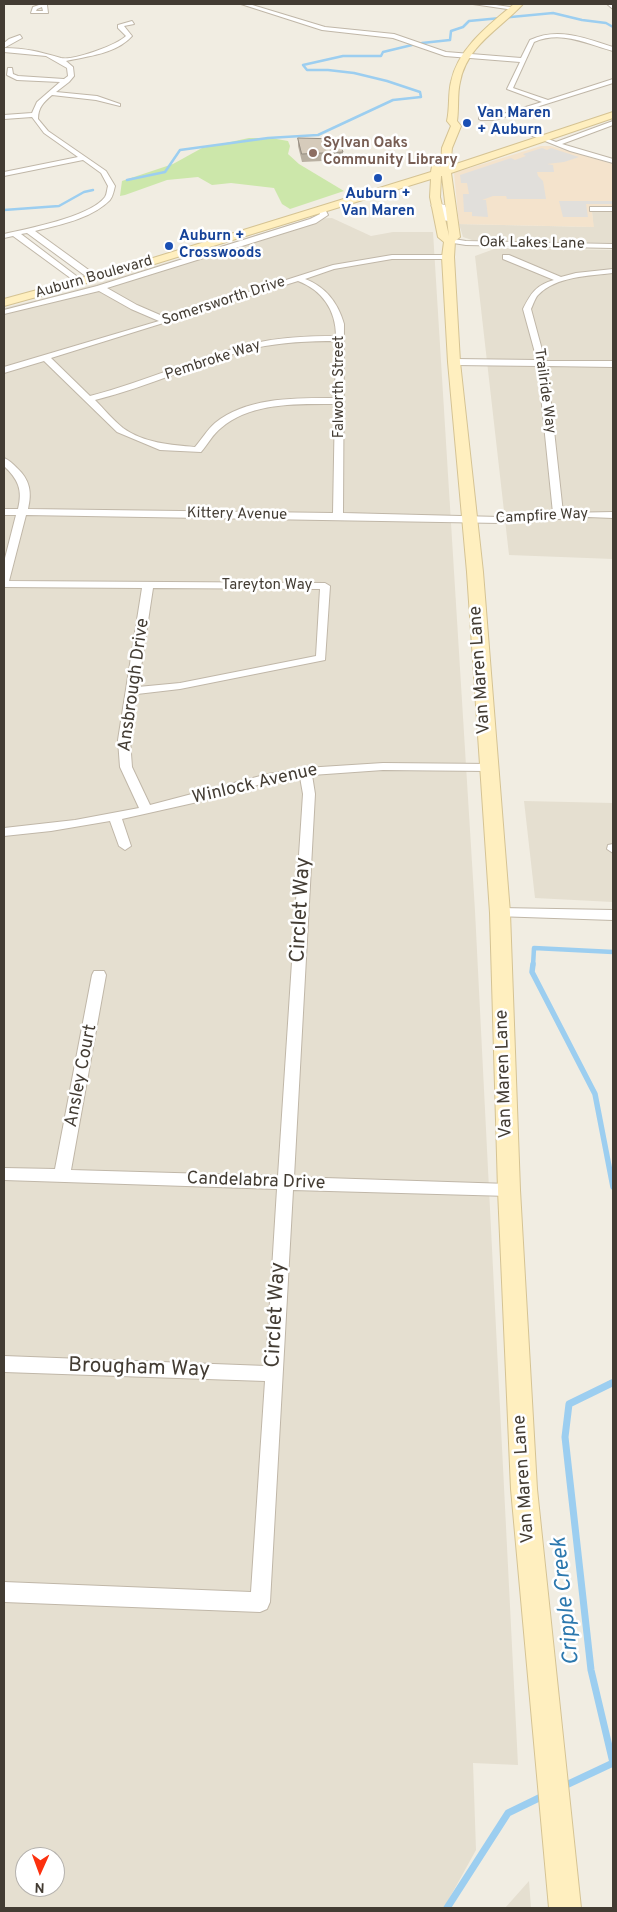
<!DOCTYPE html>
<style>
body{margin:0}
#map{position:relative;width:617px;height:1912px;overflow:hidden;background:#f1ede2;font-family:Overpass,sans-serif}
canvas{display:block}
.frame{position:absolute;inset:0;border:5px solid #433c33;pointer-events:none}
.north{position:absolute;left:15px;top:1847px;width:50px;height:50px;box-sizing:border-box;background:#fff;border:1px solid #b4b1ad;border-radius:50%;rotate:182deg;font-size:14px;font-weight:700;line-height:20px;text-align:center;color:#433c33}
.north::after{content:'';display:block;margin:auto;width:18px;height:22px;background:#fc310f;clip-path:polygon(50% 0,100% 100%,50% 72%,0 100%)}
</style>
<div id="map">
<canvas width="617" height="1912"></canvas>
<div class="frame"></div>
<div class="north">N</div>
</div>
<script>
const context = document.querySelector('canvas').getContext('2d');
context.lineJoin = 'round';
function paint(path, color) {
  context.fillStyle = color;
  context.fill(path, 'evenodd');
}
function stroke(path, color, width, dash) {
  context.strokeStyle = color;
  context.lineWidth = width;
  context.lineCap = dash ? 'butt' : 'round';
  context.setLineDash(dash || []);
  context.stroke(path);
}
function write(font, color, halo, rows, align = 'center') {
  context.font = font + ' Overpass,sans-serif';
  context.lineWidth = 5;
  context.setLineDash([]);
  context.textBaseline = 'middle';
  context.strokeStyle = halo;
  context.fillStyle = color;
  for (const [text, x, y, turn = 0] of rows) {
    context.save();
    context.translate(x, y);
    context.rotate((+turn || 0) * Math.PI / 180);
    context.textAlign = isNaN(turn) ? turn : align;
    if (halo) context.strokeText(text, 0, 0);
    context.fillText(text, 0, 0);
    context.restore();
  }
}
paint(new Path2D(`
 M 592,211 L 613,212 L 613,243 L 472,240 L 463,237 L 459,224 L 593,227 Z
 M 332,218 L 371,236 L 393,232 L 433,232 L 475,911 L 518,1765 L 473,1763 L 476,1850 L 444,1908 L 4,1908 L 4,308 L 61,294 L 123,276 L 307,219 ZM 25,1857 L 55,1857 L 55,1887 L 25,1887 Z
 M 497,248 L 613,250 L 613,559 L 509,555 L 475,256 Z
 M 524,801 L 613,803 L 613,902 L 535,898 Z
 M 529,1881 L 531,1908 L 505,1908 Z`), '#e5dfd0');
paint(new Path2D(`
 M 541,146 L 551,146 L 613,164 L 613,207 L 591,206 L 594,227 L 459,224 L 454,173 Z`), '#f4e3cc');
paint(new Path2D(`
 M 249,138 L 271,138 L 288,141 L 290,146 L 288,154 L 299,164 L 344,191 L 290,209 L 282,204 L 274,188 L 231,183 L 212,185 L 198,177 L 167,180 L 125,195 L 120,196 L 122,181 L 173,164 L 202,148 Z`), '#cce7aa');
paint(new Path2D(`
 M 542,148 L 547,150 L 551,148 L 579,157 L 564,162 L 547,164 L 553,165 L 554,172 L 537,172 L 538,176 L 543,181 L 546,199 L 507,199 L 506,196 L 493,196 L 482,200 L 486,200 L 488,217 L 472,216 L 472,212 L 464,212 L 463,194 L 469,194 L 467,183 L 461,183 L 460,175 L 511,158 L 515,160 L 526,156 L 523,154 Z
 M 559,201 L 613,201 L 613,204 L 586,204 L 588,217 L 563,217 Z`), '#e1dfdb');
stroke(new Path2D(`
 M 422,43 L 450,40 L 451,31 L 463,27 L 469,21 L 553,13 L 582,20 L 606,23 L 613,27
 M 127,180 L 165,172 L 180,150 L 268,138 L 318,135 L 393,100 L 421,97 L 420,92 L 387,81 L 354,73 L 328,70 L 307,70 L 303,65 L 343,56 L 381,56 L 383,52 L 412,45
 M 4,210 L 59,206 L 84,192 L 93,190`), '#9ccef0', 2.5);
stroke(new Path2D(`
 M 533,966 L 534,948 L 613,952`), '#9ccef0', 4.5);
stroke(new Path2D(`
 M 533,964 L 532,972 L 595,1094 L 613,1187
 M 609,1384 L 613,1382`), '#9ccef0', 5.5);
stroke(new Path2D(`
 M 562,1787 L 613,1763 L 591,1670 L 565,1437 L 569,1404 L 612,1383
 M 447,1908 L 508,1813 L 543,1796`), '#9ccef0', 7);
const minor = new Path2D(`
 M 42,4 L 47,5 L 48,13 L 31,13 L 33,7 ZM 42,7 L 43,11 L 36,11 L 37,9 Z
 M 241,4 L 249,4 L 325,27 L 394,34 L 446,52 L 521,58 L 530,40 C 558,27 585,38 613,47 L 613,51 C 587,44 562,30 534,42 L 513,88 L 548,100 L 613,79 L 613,83 L 495,120 L 481,120 L 479,119 L 479,117 L 493,117 L 542,102 L 507,89 L 520,62 L 445,56 L 393,38 L 322,30 Z
 M 473,4 L 489,4 L 517,8 L 514,10 Z
 M 607,4 L 613,4 L 613,9 Z
 M 132,21 L 134,24 L 124,26 L 132,36 C 116,54 88,56 66,61 L 73,67 L 74,76 L 69,82 L 56,92 L 97,96 L 120,104 L 120,106 L 96,100 L 52,95 C 44,102 38,107 38,119 L 48,131 L 106,171 L 115,186 C 114,190 113,196 110,200 C 91,219 59,225 35,231 L 97,276 L 97,280 L 91,280 L 27,233 L 21,234 L 83,281 L 83,285 L 80,285 L 13,236 L 4,238 L 4,234 C 26,229 90,217 105,197 C 107,194 107,189 108,186 L 101,173 L 83,160 L 4,176 L 4,172 L 78,157 L 44,133 L 32,117 L 4,119 L 4,115 L 32,113 L 37,102 L 60,82 L 17,80 L 7,75 L 8,68 L 12,68 L 13,74 L 18,76 L 64,79 L 68,76 L 67,68 L 46,56 L 4,52 L 4,48 C 26,48 40,52 61,58 C 73,61 117,45 126,36 L 118,28 L 118,25 Z
 M 20,35 L 22,38 L 4,48 L 4,43 L 9,39 Z
 M 613,121 L 613,125 L 562,144 L 613,159 L 613,163 L 570,151 L 530,135 L 535,134 L 556,142 Z
 M 318,207 L 324,207 L 328,215 L 316,223 L 107,288 L 137,305 L 167,318 L 333,265 L 392,255 L 451,255 L 451,259 L 392,259 L 334,269 L 305,279 C 326,287 338,303 344,324 L 343,513 L 500,517 L 553,513 L 538,366 L 454,365 L 450,362 L 454,359 L 537,360 L 523,309 C 531,293 536,285 554,280 L 503,259 L 503,255 L 509,255 L 561,277 L 576,273 L 613,269 L 613,273 C 590,276 556,276 538,295 C 535,298 533,305 531,309 L 545,361 L 613,361 L 613,367 L 547,366 L 563,513 L 613,512 L 613,518 L 588,517 L 500,523 L 26,515 L 9,581 L 325,583 L 330,586 L 325,660 L 180,689 L 137,694 L 130,740 L 132,767 L 150,805 L 268,774 L 305,768 L 383,763 L 492,764 L 494,767 L 492,770 L 488,771 L 383,770 L 312,775 L 315,794 L 294,1177 L 509,1184 L 515,1185 L 517,1190 L 515,1195 L 509,1196 L 293,1190 L 270,1602 L 267,1609 L 260,1612 L 4,1602 L 4,1582 L 251,1592 L 265,1381 L 4,1372 L 4,1356 L 266,1366 L 277,1189 L 4,1180 L 4,1168 L 55,1169 L 92,975 L 94,971 L 104,971 L 106,975 L 71,1170 L 278,1176 L 303,794 L 300,777 L 268,782 L 202,801 L 122,819 L 131,846 L 125,850 L 119,846 L 110,821 L 51,831 L 4,836 L 4,828 L 75,820 L 139,808 L 120,767 L 118,740 L 142,588 L 4,587 L 4,562 L 16,515 L 4,515 L 4,509 L 18,509 C 23,490 18,479 4,466 L 4,458 C 9,460 13,464 17,468 C 30,480 32,492 28,509 L 333,513 L 335,404 C 298,404 251,402 221,428 C 213,434 208,444 201,452 L 160,450 L 117,432 L 44,361 L 4,373 L 4,367 L 159,321 L 131,309 L 99,291 L 4,314 L 4,310 L 97,286 L 310,219 L 320,214 ZM 298,281 C 322,290 336,310 336,336 C 307,336 279,337 251,344 C 197,357 145,382 90,396 L 51,358 ZM 336,341 L 335,398 C 296,398 247,397 215,423 C 207,430 202,439 195,447 C 171,445 144,443 123,428 C 113,420 104,409 95,400 C 149,387 201,361 255,348 C 282,342 309,341 336,341 ZM 153,588 L 320,589 L 316,656 L 180,683 L 138,687 Z
 M 590,207 L 613,207 L 613,211 L 590,211 Z
 M 447,238 L 466,241 L 613,244 L 613,248 L 466,245 L 447,242 Z
 M 613,844 L 613,853 L 607,849 L 608,845 Z
 M 500,908 L 613,910 L 613,920 L 495,916 L 493,913 L 495,910 Z`);
const tertiary = new Path2D(`
 M 436,203 L 445,205 L 449,216 L 456,218 L 456,222 L 442,220 L 438,209 L 431,206 Z`);
const secondary = new Path2D(`
 M 514,4 L 523,4 C 500,29 467,45 460,82 C 457,94 459,108 457,121 L 461,126 L 452,148 L 450,166 L 613,112 L 613,118 L 451,173 L 460,237 L 455,241 L 454,257 L 460,362 L 483,572 L 510,913 L 520,1190 L 537,1489 L 581,1908 L 549,1908 L 511,1489 L 498,1190 L 490,913 L 467,572 L 448,362 L 442,257 L 444,242 L 438,237 L 430,197 L 431,179 L 148,266 L 4,306 L 4,299 L 140,262 L 431,172 L 432,166 L 436,165 L 441,167 L 442,148 L 451,126 L 447,121 C 450,108 448,94 451,82 C 458,48 489,25 514,4 ZM 441,176 L 442,176 L 449,236 L 440,197 Z`);
stroke(minor, '#c0b7a8', 2);
stroke(tertiary, '#c0b7a8', 1);
stroke(secondary, '#d5c393', 2);
paint(minor, '#fff');
paint(tertiary, '#fff');
paint(secondary, '#ffefbf');
paint(new Path2D(`
 M 298,138 L 343,152 L 343,160 L 302,162 L 298,146 Z`), '#b8afa1');
const building = new Path2D(`
 M 298,138 L 338,139 L 343,152 L 302,154 Z`);
paint(building, '#d6cbbb');
stroke(building, '#968e83', 1);
for (const [x, y, r, color] of [
 [467,123,5,"#1a4fb4"],
 [313,153,5,"#8d6e63"],
 [378,178,5,"#1a4fb4"],
 [169,246,5,"#1a4fb4"]
]) {
  const dot = new Path2D();
  dot.arc(x, y, r, 0, 2 * Math.PI);
  context.fillStyle = color;
  context.fill(dot);
  stroke(dot, '#fff', 2);
}
write('bold 15px', '#164399', '#fff', [
 ["Van Maren",477,114],
 ["+ Auburn",477,131],
 ["Auburn +",378,195,"center"],
 ["Van Maren",378,212,"center"],
 ["Auburn +",179,237],
 ["Crosswoods",179,254]
], 'left');
write('bold 15px', '#785e54', '#fff', [
 ["Sylvan Oaks",323,144],
 ["Community Library",323,161]
], 'left');
write('15px', '#433c33', '#fff', [
 ["Oak Lakes Lane",532,244,1],
 ["Auburn Boulevard",94,278,-16],
 ["Somersworth Drive",224,302,-18],
 ["Pembroke Way",213,361,-18],
 ["Falworth Street",340,387,-90],
 ["Trailride Way",544,391,82],
 ["Kittery Avenue",237,515,1],
 ["Campfire Way",542,517,-3],
 ["Tareyton Way",267,586]
]);
write('18px', '#433c33', '#fff', [
 ["Van Maren Lane",481,670,-94],
 ["Ansbrough Drive",135,685,-82],
 ["Winlock Avenue",255,785,-13],
 ["Van Maren Lane",505,1074,-92],
 ["Ansley Court",82,1076,-79],
 ["Candelabra Drive",256,1182,2],
 ["Van Maren Lane",525,1479,-94]
]);
write('21px', '#433c33', '#fff', [
 ["Circlet Way",302,910,-87],
 ["Circlet Way",277,1315,-87],
 ["Brougham Way",139,1369,2]
]);
write('italic 22px', '#2c78ae', '#fff', [
 ["Cripple Creek",567,1601,-96]
]);
</script>
